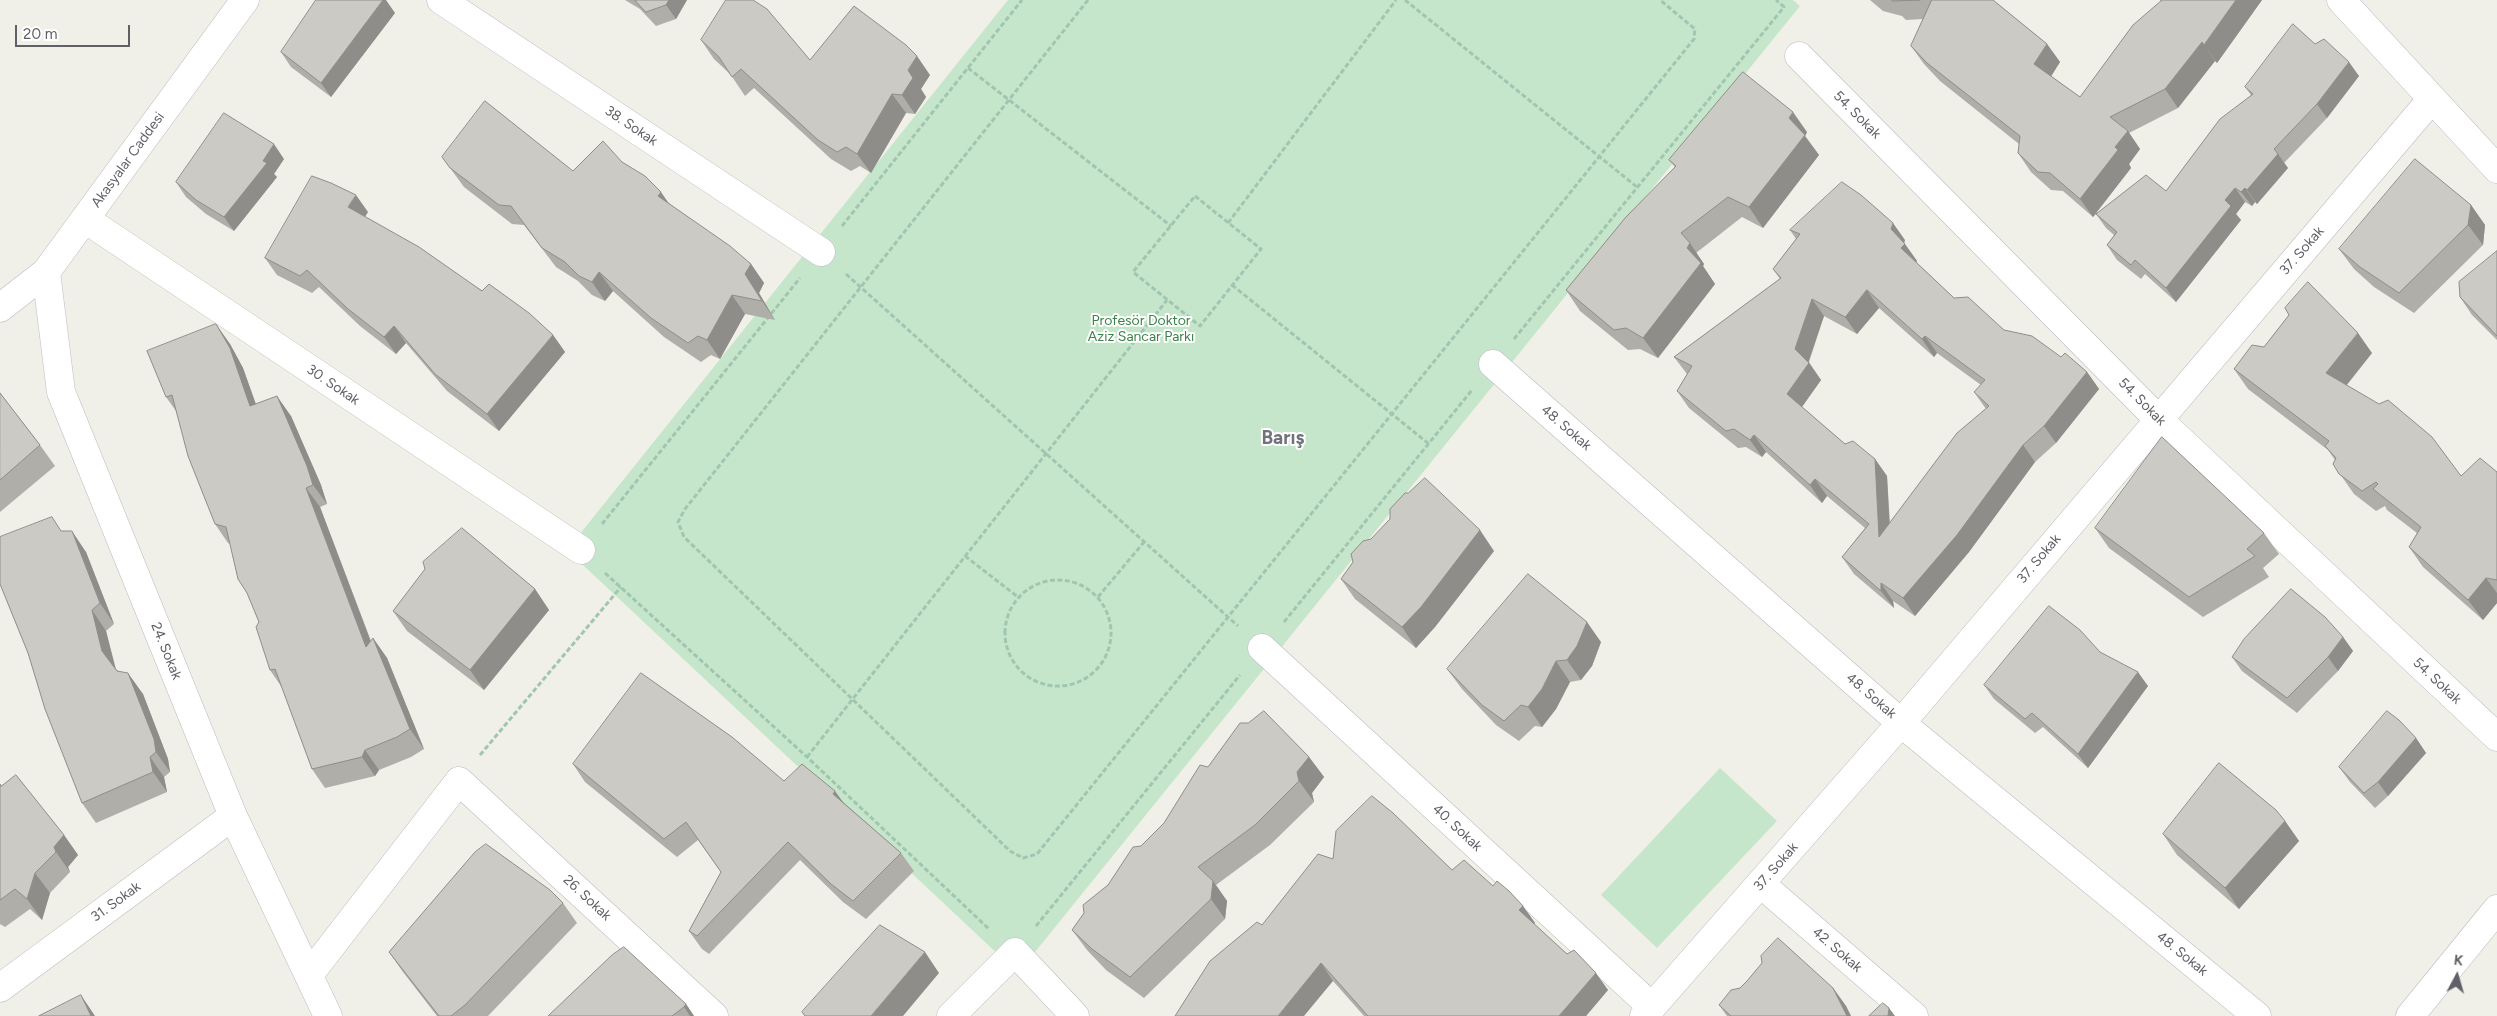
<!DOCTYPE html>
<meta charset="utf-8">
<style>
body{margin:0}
#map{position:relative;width:2497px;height:1016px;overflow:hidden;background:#f0f0e8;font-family:Figtree,sans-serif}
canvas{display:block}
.north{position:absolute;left:2432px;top:951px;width:50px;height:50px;-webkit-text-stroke:4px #fff;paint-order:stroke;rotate:6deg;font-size:14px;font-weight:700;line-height:20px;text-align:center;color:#5f6167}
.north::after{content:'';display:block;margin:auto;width:18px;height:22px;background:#5f6167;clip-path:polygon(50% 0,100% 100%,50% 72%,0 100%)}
.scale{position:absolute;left:15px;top:25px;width:115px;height:22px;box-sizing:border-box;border:2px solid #5f6167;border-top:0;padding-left:6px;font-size:15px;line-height:18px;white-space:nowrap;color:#5f6167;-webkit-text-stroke:4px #fff;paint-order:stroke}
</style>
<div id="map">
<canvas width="2497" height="1016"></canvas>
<div class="north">K</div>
<div class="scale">20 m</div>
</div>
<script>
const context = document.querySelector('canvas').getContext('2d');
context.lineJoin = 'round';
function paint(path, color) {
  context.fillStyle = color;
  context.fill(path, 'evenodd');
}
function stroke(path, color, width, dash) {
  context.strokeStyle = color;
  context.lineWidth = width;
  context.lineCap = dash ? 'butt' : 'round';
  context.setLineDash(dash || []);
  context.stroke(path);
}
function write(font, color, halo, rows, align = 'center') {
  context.font = font + ' Figtree,sans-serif';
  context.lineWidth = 4;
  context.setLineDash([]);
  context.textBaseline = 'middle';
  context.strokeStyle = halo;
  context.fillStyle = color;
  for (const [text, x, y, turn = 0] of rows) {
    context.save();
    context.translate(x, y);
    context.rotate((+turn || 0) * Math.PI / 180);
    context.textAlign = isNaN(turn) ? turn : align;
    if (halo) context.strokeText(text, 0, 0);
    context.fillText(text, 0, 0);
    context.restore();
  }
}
paint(new Path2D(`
 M 1008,0 L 1793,0 L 1800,6 L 1018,973 L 567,550 Z
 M 1720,768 L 1777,821 L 1657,948 L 1601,895 Z`), '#c6e6cb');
const minor = new Path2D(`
 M 441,0 L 821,252
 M 2341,0 L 2497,169
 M 1799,56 L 2158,419 L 2497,737
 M 85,219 L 581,550
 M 46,272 L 61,392 L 233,816 L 328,1016
 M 0,308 L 46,272 L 245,0
 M 1493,364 L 1901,723 L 2257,1016
 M 1262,648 L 1652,1007
 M 1761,884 L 1914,1016
 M 309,975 L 459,781 L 714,1016
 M 0,988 L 233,816
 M 951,1016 L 1015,952 L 1075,1016
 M 1644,1016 L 1901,723 L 2431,100
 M 2410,1016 L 2497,909`);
stroke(minor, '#babbc0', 29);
stroke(new Path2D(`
 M 1088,0 L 685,509 L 678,522 L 684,537 L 1010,851 L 1023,858 L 1037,854 L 1694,39 L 1695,29 L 1660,0
 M 1405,0 L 1637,187
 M 968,68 L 1171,226
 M 1195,196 L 1261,249 L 1200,326 L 1133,272 Z
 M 1228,223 L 1396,0
 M 842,226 L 1022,0
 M 846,274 L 1238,626
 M 1232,285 L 1429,444
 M 1514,339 L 1784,7 L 1776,0
 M 602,524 L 800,278
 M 965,556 L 1018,597
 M 605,573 L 807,757 L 989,929
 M1005 633a53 53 0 1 1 106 0a53 53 0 1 1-106 0Z
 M 1098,597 L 1144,542
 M 1284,622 L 1472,390
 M 480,755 L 621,587
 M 807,757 L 1167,300
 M 1036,926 L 1240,675`), '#a0c6b1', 3, [5, 2.5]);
stroke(minor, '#fff', 28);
paint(new Path2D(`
 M 625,0 L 687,0 L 676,19 L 656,26 L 640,9 Z
 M 1870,0 L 1993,0 L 2047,44 L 2060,62 L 2051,76 L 2080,97 L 2161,2 L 2160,0 L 2262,0 L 2217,63 L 2215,61 L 2178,108 L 2129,133 L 2140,149 L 2129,164 L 2131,168 L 2096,213 L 2166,191 L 2251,95 L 2245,87 L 2315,44 L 2359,76 L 2327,118 L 2284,163 L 2288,168 L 2257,204 L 2255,202 L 2252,206 L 2245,202 L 2236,214 L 2241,220 L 2176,302 L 2145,274 L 2141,279 L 2117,260 L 2107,245 L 2114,235 L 2106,228 L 2096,214 L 2093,217 L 2063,191 L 2051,190 L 2031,172 L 2018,153 L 2019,144 L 1940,81 L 1924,64 L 1911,46 L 1923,19 L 1906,20 L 1902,16 L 1883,11 Z
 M 395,13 L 331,97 L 291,67 L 281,52 Z
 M 701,40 L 810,60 L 930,75 L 921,89 L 926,97 L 915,114 L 906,113 L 871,173 L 860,166 L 851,171 L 831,159 L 754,88 L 745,96 L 731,75 L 714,59 Z
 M 1807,132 L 1805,136 L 1819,155 L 1763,228 L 1742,217 L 1696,253 L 1704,264 L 1703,266 L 1715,284 L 1658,358 L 1640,349 L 1628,350 L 1580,311 L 1566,290 L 1675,167 L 1669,160 Z
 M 442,157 L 573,171 L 622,162 L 670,204 L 751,264 L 764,283 L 759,293 L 775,320 L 745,314 L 720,359 L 711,355 L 701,362 L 664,337 L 613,291 L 605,301 L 592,295 L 578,281 L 556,267 L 524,225 L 512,224 L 464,187 Z
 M 284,159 L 274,174 L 277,177 L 234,231 L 206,214 L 186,197 L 176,182 Z
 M 2471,205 L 2485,225 L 2483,245 L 2414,313 L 2374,287 L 2354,269 L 2339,249 Z
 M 368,212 L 365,217 L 553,335 L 565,352 L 499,431 L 447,391 L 406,343 L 396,354 L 360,326 L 319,287 L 312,293 L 277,275 L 265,258 Z
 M 1790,230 L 1905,240 L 1904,243 L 1917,261 L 1916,262 L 1954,298 L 2004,330 L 2061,357 L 2087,372 L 2099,389 L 2056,443 L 2035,462 L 1969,552 L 1915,616 L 1893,601 L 1894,608 L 1854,574 L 1842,557 L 1865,528 L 1827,496 L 1822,503 L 1766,452 L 1762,457 L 1746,447 L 1738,448 L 1689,408 L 1677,391 L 1687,374 L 1674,357 L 1780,279 L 1773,269 L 1796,239 ZM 1879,308 L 1934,357 L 1937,353 L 1981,385 L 1974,392 L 1986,409 L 1890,523 L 1887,476 L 1875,459 L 1845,444 L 1802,407 L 1821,380 L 1809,362 L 1824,316 L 1857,334 Z
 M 2497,251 L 2497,340 L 2472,315 L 2460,297 Z
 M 2289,315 L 2372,353 L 2347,385 L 2461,476 L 2497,472 L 2497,603 L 2483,620 L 2423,567 L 2409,547 L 2417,533 L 2387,510 L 2385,506 L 2376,511 L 2354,494 L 2333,464 L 2335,460 L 2328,450 L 2248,389 L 2234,369 L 2264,347 Z
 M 230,344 L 243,368 L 256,404 L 291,416 L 321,485 L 327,504 L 320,507 L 371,641 L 373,638 L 387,658 L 424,749 L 411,757 L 379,770 L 375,776 L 325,788 L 312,769 L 283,689 L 270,670 L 259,622 L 230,544 L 228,543 L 215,524 L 176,411 L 166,397 Z
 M 0,393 L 40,445 L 55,466 L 0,512 Z
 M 2095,528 L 2264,533 L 2279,554 L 2263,568 L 2269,577 L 2203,617 L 2109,548 Z
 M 61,531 L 86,552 L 114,624 L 106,631 L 116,669 L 143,694 L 168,759 L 170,772 L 164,777 L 167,792 L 96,823 L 82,803 Z
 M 1494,551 L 1435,627 L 1416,648 L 1355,599 L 1341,579 Z
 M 535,589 L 549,610 L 484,690 L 407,631 L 393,611 Z
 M 2343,637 L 2353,651 L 2338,671 L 2297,713 L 2242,671 L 2232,657 Z
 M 1601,642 L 1592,666 L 1581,680 L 1570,682 L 1556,709 L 1542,727 L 1535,726 L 1519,741 L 1496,725 L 1462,689 L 1447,669 Z
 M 2100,652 L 2148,686 L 2088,768 L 2043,727 L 2035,733 L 1994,699 L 1984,685 Z
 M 2416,738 L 2426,753 L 2388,796 L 2375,808 L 2350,782 L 2339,767 Z
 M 1309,757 L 1324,777 L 1312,793 L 1314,802 L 1270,845 L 1216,885 L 1227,901 L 1225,919 L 1144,998 L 1106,970 L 1087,950 L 1072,930 L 1108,885 L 1141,846 L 1164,823 L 1208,767 Z
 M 573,764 L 784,781 L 843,802 L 901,853 L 914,871 L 866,919 L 843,902 L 800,860 L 709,954 L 702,949 L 689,931 L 721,872 L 698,840 L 677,857 L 585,782 Z
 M 0,784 L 64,835 L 78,855 L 68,867 L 70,872 L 50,893 L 42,920 L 30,909 L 5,927 L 0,924 Z
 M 2285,821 L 2299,841 L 2239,909 L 2177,855 L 2163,834 Z
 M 1333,859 L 1452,870 L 1493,886 L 1523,906 L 1535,923 L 1534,924 L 1567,954 L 1608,990 L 1586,1016 L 1364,1016 L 1333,981 L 1262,925 Z
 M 563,903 L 577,923 L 488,1016 L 437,1016 L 403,972 L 389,952 Z
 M 1833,988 L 1846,1006 L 1851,1016 L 1727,1016 L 1719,1005 Z
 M 686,1004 L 694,1016 L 548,1016 Z`), '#afaea9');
paint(new Path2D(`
 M 383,0 L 386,0 L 395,13 L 331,97 L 321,83 Z
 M 669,0 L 687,0 L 676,19 L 666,5 Z
 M 2236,0 L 2262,0 L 2217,63 L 2204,45 Z
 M 2202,42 L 2215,61 L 2178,108 L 2165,89 Z
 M 2047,44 L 2060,62 L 2047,83 L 2034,64 Z
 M 917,56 L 930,75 L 921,89 L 926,97 L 915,114 L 902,95 L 908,70 Z
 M 2349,62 L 2359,76 L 2327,118 L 2317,104 Z
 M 892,94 L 906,113 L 871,173 L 857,154 Z
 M 1793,112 L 1807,132 L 1805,136 L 1819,155 L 1763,228 L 1749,207 L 1789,118 Z
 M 2128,131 L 2140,149 L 2129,164 L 2131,168 L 2093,217 L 2080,199 L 2115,147 Z
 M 274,144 L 284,159 L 274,174 L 277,177 L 234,231 L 224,217 Z
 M 2278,154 L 2288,168 L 2257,204 L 2247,190 Z
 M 2235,188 L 2245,202 L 2236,214 L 2241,220 L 2176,302 L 2166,288 L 2225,200 Z
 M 2245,188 L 2255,202 L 2252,206 L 2241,192 Z
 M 661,192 L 674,211 L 658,196 Z
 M 356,195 L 368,212 L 360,224 L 348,207 Z
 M 2471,205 L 2485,225 L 2483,245 L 2468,225 Z
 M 1893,223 L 1905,240 L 1903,246 L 1905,244 L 1917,261 L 1913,266 L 1901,248 L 1891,229 Z
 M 1690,243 L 1704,264 L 1703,266 L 1715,284 L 1658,358 L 1643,338 Z
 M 751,264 L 764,283 L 759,293 L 775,320 L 762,301 L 745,274 Z
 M 599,272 L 613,291 L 605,301 L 592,282 Z
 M 1867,290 L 1879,308 L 1857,334 L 1845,317 Z
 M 732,295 L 745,314 L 720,359 L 707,340 Z
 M 1812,299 L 1824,316 L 1807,366 L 1809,363 L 1821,380 L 1799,411 L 1787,394 L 1795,349 Z
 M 216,324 L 230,344 L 243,368 L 263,425 L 250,406 Z
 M 394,326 L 406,343 L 396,354 L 384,337 Z
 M 2358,333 L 2372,353 L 2340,393 L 2326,373 Z
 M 553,335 L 565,352 L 499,431 L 487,414 Z
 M 1925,336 L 1937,353 L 1934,357 L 1922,339 Z
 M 2087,372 L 2099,389 L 2056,443 L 2044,426 Z
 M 277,396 L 291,416 L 321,485 L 327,504 L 313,485 Z
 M 1754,435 L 1766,452 L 1762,457 L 1750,440 Z
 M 2023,445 L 2035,462 L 1969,552 L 1915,616 L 1903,598 Z
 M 1875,459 L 1887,476 L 1891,555 L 1879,537 Z
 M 1815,479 L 1827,496 L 1822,503 L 1810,485 Z
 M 306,488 L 320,507 L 380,666 L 366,647 Z
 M 1480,530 L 1494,551 L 1435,627 L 1416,648 L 1402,627 Z
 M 72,531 L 86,552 L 114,624 L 100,603 Z
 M 2486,578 L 2497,593 L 2497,603 L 2483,620 L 2468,600 Z
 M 1881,583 L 1893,601 L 1894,608 L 1881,591 Z
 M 535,589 L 549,610 L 484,690 L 470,670 Z
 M 92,610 L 106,631 L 116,671 L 102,651 Z
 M 1587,622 L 1601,642 L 1592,666 L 1581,680 L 1567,660 Z
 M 2343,637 L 2353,651 L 2338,671 L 2328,657 Z
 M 373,638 L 387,658 L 424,749 L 410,729 Z
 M 1556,661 L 1570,682 L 1556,709 L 1542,727 L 1528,707 Z
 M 2138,672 L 2148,686 L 2088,768 L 2078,754 Z
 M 128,673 L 143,694 L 168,759 L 170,772 L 156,752 Z
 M 2416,738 L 2426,753 L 2388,796 L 2378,782 Z
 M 365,750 L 379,770 L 375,776 L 362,757 Z
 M 150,757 L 164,777 L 167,792 L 153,772 Z
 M 1309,757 L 1324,777 L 1312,793 L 1314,802 L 1299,781 L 1297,772 Z
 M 835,791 L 848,809 L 833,794 Z
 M 2285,821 L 2299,841 L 2239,909 L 2225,888 Z
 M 64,835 L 78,855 L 68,867 L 70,872 L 56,852 L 54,847 Z
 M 35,873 L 50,893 L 42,920 L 27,899 Z
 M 1213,881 L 1227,901 L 1225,919 L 1211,899 Z
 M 1523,906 L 1535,923 L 1531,928 L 1519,910 Z
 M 925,952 L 939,973 L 903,1016 L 871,1016 Z
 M 1321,963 L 1333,981 L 1304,1016 L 1278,1016 Z
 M 1596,973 L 1608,990 L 1586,1016 L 1559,1016 Z
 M 1833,988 L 1846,1006 L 1851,1016 L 1847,1016 Z
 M 81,995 L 95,1016 L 91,1016 Z
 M 686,1004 L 694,1016 L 690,1016 L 684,1007 Z
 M 1889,1008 L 1895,1016 L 1888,1016 Z`), '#8f8d89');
const building = new Path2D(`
 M 316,0 L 383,0 L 321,83 L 281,52 Z
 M 635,0 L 669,0 L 666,5 L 646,12 Z
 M 726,0 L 753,0 L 767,9 L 810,60 L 854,6 L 906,45 L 917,56 L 908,70 L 913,78 L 902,95 L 892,94 L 857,154 L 846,147 L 837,152 L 818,140 L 741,69 L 732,77 L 719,57 L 701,40 Z
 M 1892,0 L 1920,0 L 1893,1 Z
 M 1932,0 L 1993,0 L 2047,44 L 2034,64 L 2080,97 L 2133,25 L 2162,0 L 2236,0 L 2204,45 L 2202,42 L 2165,89 L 2110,117 L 2128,131 L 2115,147 L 2118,150 L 2080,199 L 2050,173 L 2038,172 L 2018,153 L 2020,136 L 1927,63 L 1911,46 Z
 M 2293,24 L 2315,44 L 2324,39 L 2349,62 L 2317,104 L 2274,149 L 2278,154 L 2247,190 L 2245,188 L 2241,192 L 2235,188 L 2225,200 L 2231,206 L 2166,288 L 2135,260 L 2131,265 L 2107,245 L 2117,232 L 2096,214 L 2146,175 L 2166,191 L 2220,119 L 2253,94 L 2245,87 Z
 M 1743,72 L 1793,112 L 1789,118 L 1805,135 L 1749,207 L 1728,197 L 1681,233 L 1690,243 L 1687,248 L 1701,263 L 1643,338 L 1626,328 L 1614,330 L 1566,290 L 1626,217 L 1676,166 L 1669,160 Z
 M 485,101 L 573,171 L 603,141 L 622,162 L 645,176 L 661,192 L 658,196 L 730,246 L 751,264 L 745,274 L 762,301 L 732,295 L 707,340 L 698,336 L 688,343 L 651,318 L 599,272 L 592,282 L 579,276 L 565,262 L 542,248 L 511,206 L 499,205 L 450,168 L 442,157 Z
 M 224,113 L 274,144 L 263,161 L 267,163 L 224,217 L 196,200 L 176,182 Z
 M 2415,159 L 2471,205 L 2468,225 L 2399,293 L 2360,267 L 2339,249 Z
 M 312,176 L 331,183 L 356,195 L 348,207 L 419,247 L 482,291 L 489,284 L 529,313 L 553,335 L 487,414 L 435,374 L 394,326 L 384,337 L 348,309 L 307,270 L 300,276 L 265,258 Z
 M 1842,182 L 1861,195 L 1893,223 L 1891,229 L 1905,244 L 1901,248 L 1954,298 L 1968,297 L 2004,330 L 2032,336 L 2061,357 L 2065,353 L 2087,372 L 2044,426 L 2023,445 L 1957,535 L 1903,598 L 1881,583 L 1881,591 L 1842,557 L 1869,524 L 1815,479 L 1810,485 L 1754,435 L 1750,440 L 1734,429 L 1726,431 L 1677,391 L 1692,366 L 1674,357 L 1781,278 L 1773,269 L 1800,234 L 1790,230 ZM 1867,290 L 1922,339 L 1925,336 L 1985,380 L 1974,392 L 1989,406 L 1957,433 L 1879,537 L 1875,459 L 1853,441 L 1845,444 L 1787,394 L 1809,363 L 1795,349 L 1812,299 L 1845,317 Z
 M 2497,251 L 2497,336 L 2460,297 L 2459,282 Z
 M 2308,282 L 2358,333 L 2326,373 L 2379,404 L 2388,400 L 2432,437 L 2461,476 L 2480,458 L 2497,472 L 2497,580 L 2486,578 L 2468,600 L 2409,547 L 2421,527 L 2373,489 L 2378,484 L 2376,482 L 2362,491 L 2339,474 L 2333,464 L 2336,458 L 2325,446 L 2329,441 L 2234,369 L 2252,345 L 2264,347 L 2289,315 L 2285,308 Z
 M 216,324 L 230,348 L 250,406 L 277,396 L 307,466 L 313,485 L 306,488 L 366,647 L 373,638 L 410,729 L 397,737 L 365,750 L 362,757 L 312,769 L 275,669 L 270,670 L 256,627 L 259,622 L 247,593 L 238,579 L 226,527 L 215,524 L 188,456 L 172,395 L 166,397 L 147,351 Z
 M 0,393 L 40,445 L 0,480 Z
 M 2162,437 L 2264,533 L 2247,549 L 2255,556 L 2189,597 L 2095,528 Z
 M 1425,478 L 1480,530 L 1421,607 L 1402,627 L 1341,579 L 1353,562 L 1351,554 L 1363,541 L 1371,539 L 1390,519 L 1390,509 L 1405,493 L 1408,493 Z
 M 52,517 L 61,531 L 72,531 L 100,603 L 92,610 L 102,651 L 117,671 L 128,673 L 154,739 L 156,752 L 150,757 L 153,772 L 82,803 L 45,709 L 28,653 L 0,584 L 0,537 Z
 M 462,528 L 535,589 L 470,670 L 393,611 L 425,569 L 423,562 Z
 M 1528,574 L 1587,622 L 1577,646 L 1567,660 L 1556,661 L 1542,689 L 1528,707 L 1521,705 L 1504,721 L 1482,705 L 1447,669 Z
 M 2291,589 L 2325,617 L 2343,637 L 2328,657 L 2287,698 L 2232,657 L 2244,639 Z
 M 2049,606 L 2080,630 L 2100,652 L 2138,672 L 2078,754 L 2032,713 L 2025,719 L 1984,685 Z
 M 641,673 L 732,737 L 784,781 L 802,764 L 835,791 L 833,794 L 901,853 L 853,901 L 831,884 L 788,842 L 697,936 L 689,931 L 721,872 L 686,822 L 664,839 L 573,764 Z
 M 1264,711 L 1309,757 L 1297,772 L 1299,781 L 1255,825 L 1198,867 L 1213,881 L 1211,899 L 1130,977 L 1092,949 L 1072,930 L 1084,913 L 1083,905 L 1108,885 L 1133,847 L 1141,846 L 1164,823 L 1200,765 L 1208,767 L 1240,723 L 1248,723 Z
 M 2387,711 L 2399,720 L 2416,738 L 2378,782 L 2364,793 L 2339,767 Z
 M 2219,763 L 2276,810 L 2285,821 L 2225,888 L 2163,834 Z
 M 16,775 L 64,835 L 54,847 L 56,852 L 35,873 L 27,899 L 15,889 L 0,900 L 0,784 L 1,786 Z
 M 1372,796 L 1393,813 L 1452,870 L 1464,860 L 1493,886 L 1497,881 L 1509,891 L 1523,906 L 1519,910 L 1567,954 L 1574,950 L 1596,973 L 1559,1016 L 1368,1016 L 1321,963 L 1278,1016 L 1175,1016 L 1210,961 L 1257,922 L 1262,925 L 1318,854 L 1333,859 L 1336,831 Z
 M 486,844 L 550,890 L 563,903 L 465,1005 L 451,1016 L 439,1016 L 389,952 L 475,852 Z
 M 880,925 L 925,952 L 871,1016 L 805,1016 L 802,1012 Z
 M 1778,938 L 1833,988 L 1847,1016 L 1731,1016 L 1719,1005 L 1731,990 L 1740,988 L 1747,981 L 1762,963 L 1761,956 Z
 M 624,947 L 686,1004 L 684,1007 L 672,1016 L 548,1016 L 612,955 Z
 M 81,995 L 91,1016 L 39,1016 Z
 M 1883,1003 L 1889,1008 L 1888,1016 L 1869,1016 Z`);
paint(building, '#cccac4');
stroke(building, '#8f8d89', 1);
write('14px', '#5f6167', '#fff', [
 ["54. Sokak",1857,115,45],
 ["38. Sokak",631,126,34],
 ["Akasyalar Caddesi",128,160,-54],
 ["37. Sokak",2302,251,-49],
 ["30. Sokak",333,385,34],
 ["54. Sokak",2142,402,45],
 ["48. Sokak",1566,428,41],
 ["37. Sokak",2039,559,-50],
 ["24. Sokak",166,651,68],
 ["54. Sokak",2437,681,43],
 ["48. Sokak",1871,696,41],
 ["40. Sokak",1457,828,43],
 ["37. Sokak",1776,867,-49],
 ["26. Sokak",587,898,43],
 ["31. Sokak",116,902,-36],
 ["42. Sokak",1837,950,41],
 ["48. Sokak",2182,954,39]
]);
write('14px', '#3a8349', '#fff', [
 ["Profesör Doktor",1141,321],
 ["Aziz Sancar Parkı",1141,337]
]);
write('bold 19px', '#707379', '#fff', [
 ["Barış",1283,438]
]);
</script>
